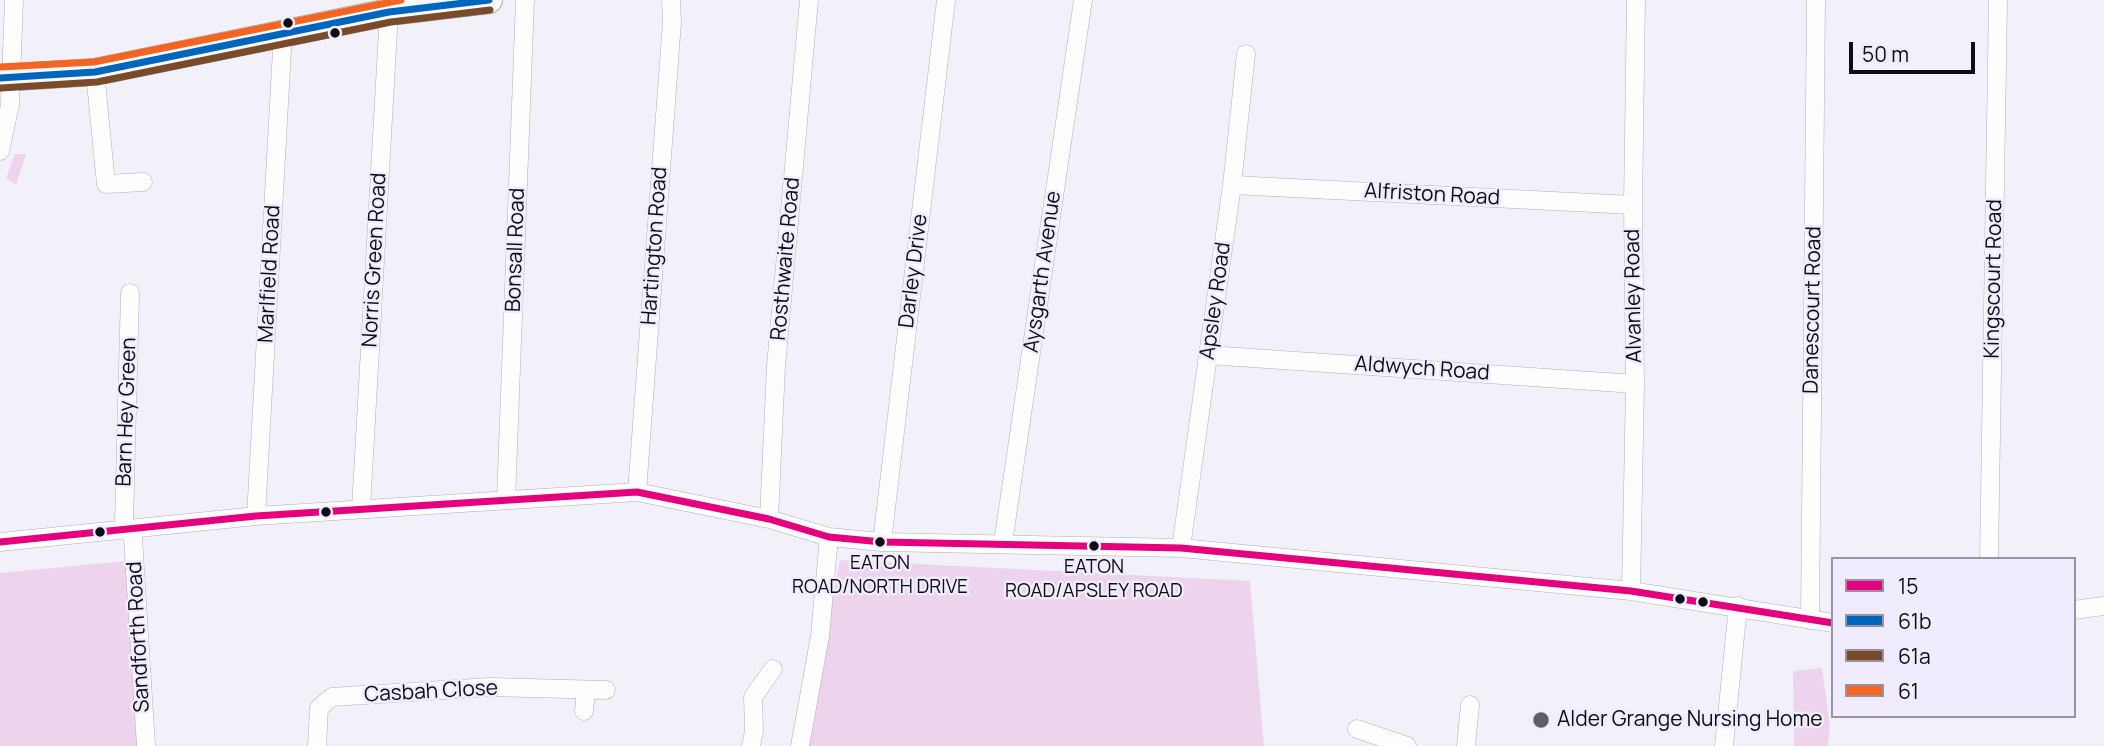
<!DOCTYPE html>
<style>
body{margin:0}
#map{position:relative;width:2104px;height:746px;overflow:hidden;background:#f2f0f9;font-family:Manrope,sans-serif}
canvas{display:block}
.legend{position:absolute;left:1831px;top:557px;width:245px;height:161px;box-sizing:border-box;background:#f1ecfd;border:2px solid #9793a0;margin:0;padding:9px 12px;list-style:none;font-size:21px;color:#0f0d14}
.legend li{display:flex;align-items:center;gap:14px;height:35px}
.legend b{width:35px;border:2px solid #9793a0}
.scale{position:absolute;left:1849px;top:42px;width:126px;height:32px;box-sizing:border-box;border:4px solid #0f0d14;border-top:0;padding-left:9px;font-size:21px;line-height:24px;white-space:nowrap;color:#0f0d14;-webkit-text-stroke:5px #f1ecfd;paint-order:stroke}
</style>
<div id="map">
<canvas width="2104" height="746"></canvas>
<ul class="legend">
<li><b style="height:9px;background:#e5007d"></b>15</li>
<li><b style="height:9px;background:#0065bd"></b>61b</li>
<li><b style="height:9px;background:#7a4b2a"></b>61a</li>
<li><b style="height:9px;background:#f26522"></b>61</li>
</ul>
<div class="scale">50 m</div>
</div>
<script>
const context = document.querySelector('canvas').getContext('2d');
context.lineJoin = 'round';
function paint(path, color) {
  context.fillStyle = color;
  context.fill(path, 'evenodd');
}
function stroke(path, color, width, dash) {
  context.strokeStyle = color;
  context.lineWidth = width;
  context.lineCap = dash ? 'butt' : 'round';
  context.setLineDash(dash || []);
  context.stroke(path);
}
function write(font, color, halo, rows, align = 'center') {
  context.font = font + ' Manrope,sans-serif';
  context.lineWidth = 5;
  context.setLineDash([]);
  context.textBaseline = 'middle';
  context.strokeStyle = halo;
  context.fillStyle = color;
  for (const [text, x, y, turn = 0] of rows) {
    context.save();
    context.translate(x, y);
    context.rotate((+turn || 0) * Math.PI / 180);
    context.textAlign = isNaN(turn) ? turn : align;
    if (halo) context.strokeText(text, 0, 0);
    context.fillText(text, 0, 0);
    context.restore();
  }
}
paint(new Path2D(`
 M 15,154 L 26,154 L 16,185 L 6,178 Z
 M 840,560 L 1250,581 L 1264,746 L 803,746 Z
 M 126,561 L 137,746 L 0,746 L 0,573 Z
 M 1822,668 L 1830,726 L 1828,746 L 1794,746 L 1793,671 Z`), '#edd3eb');
const street = new Path2D(`
 M 95,72 L 106,184 L 143,182
 M 0,151 L 10,105 L 14,0
 M 1232,185 L 1633,205
 M 130,293 L 124,522 L 133,538 L 146,746
 M 1208,355 L 1635,384
 M 637,492 L 672,22 L 671,0
 M 506,500 L 525,0
 M 361,509 L 389,12
 M 256,516 L 283,32
 M 769,519 L 776,366 L 809,0
 M 0,542 L 256,516 L 637,492 L 769,519 L 829,537 L 882,542 L 1181,548 L 1631,591 L 1833,623
 M 882,542 L 946,0
 M 1003,543 L 1083,0
 M 1181,548 L 1232,185 L 1246,54
 M 1989,559 L 1998,0
 M 1631,591 L 1635,384 L 1633,205 L 1636,0
 M 2074,610 L 2104,606
 M 1810,620 L 1816,0
 M 584,711 L 586,690
 M 1357,729 L 1407,746
 M 317,746 L 319,708 L 332,697 L 490,687 L 606,690
 M 751,746 L 754,731 L 753,697 L 773,669
 M 800,746 L 820,636 L 829,537
 M 1466,746 L 1470,705
 M 1724,746 L 1738,606`);
const secondary = new Path2D(`
 M 0,78 L 95,72 L 389,12 L 489,0`);
stroke(street, '#afaeb5', 19);
stroke(secondary, '#afaeb5', 28);
stroke(street, '#fdfdfe', 18);
stroke(secondary, '#f9f9fc', 26);
stroke(new Path2D(`
 M 0,542 L 256,516 L 637,492 L 769,519 L 829,537 L 882,542 L 1181,548 L 1631,591 L 1833,623`), '#e5007d', 7);
stroke(new Path2D(`
 M 0,78 L 95,72 L 389,12 L 489,0`), '#0065bd', 7);
stroke(new Path2D(`
 M 1,88 L 97,82 L 391,22 L 490,10`), '#7a4b2a', 7);
stroke(new Path2D(`
 M 0,67 L 94,62 L 401,0`), '#f26522', 7);
for (const [x, y, r, color] of [
 [288,23,6,"#0f0d14"],
 [335,33,6,"#0f0d14"],
 [326,512,6,"#0f0d14"],
 [100,532,6,"#0f0d14"],
 [880,542,6,"#0f0d14"],
 [1094,546,6,"#0f0d14"],
 [1680,599,6,"#0f0d14"],
 [1703,602,6,"#0f0d14"],
 [1541,720,9,"#5e5c64"]
]) {
  const dot = new Path2D();
  dot.arc(x, y, r, 0, 2 * Math.PI);
  context.fillStyle = color;
  context.fill(dot);
  stroke(dot, '#f1ecfd', 2.5);
}
write('19px', '#0f0d14', '#f1ecfd', [
 ["EATON",880,564],
 ["ROAD/NORTH DRIVE",880,588],
 ["EATON",1094,568],
 ["ROAD/APSLEY ROAD",1094,592]
]);
write('21px', '#0f0d14', '#f1ecfd', [
 ["Alfriston Road",1432,195,3],
 ["Hartington Road",655,246,-86],
 ["Bonsall Road",516,250,-88],
 ["Rosthwaite Road",786,259,-85],
 ["Norris Green Road",375,260,-87],
 ["Darley Drive",914,271,-83],
 ["Aysgarth Avenue",1043,272,-82],
 ["Marlfield Road",270,274,-87],
 ["Kingscourt Road",1994,279,-89],
 ["Alvanley Road",1634,296,-91],
 ["Apsley Road",1216,301,-82],
 ["Danescourt Road",1813,310,-89],
 ["Aldwych Road",1422,369,4],
 ["Barn Hey Green",127,412,-88],
 ["Sandforth Road",139,637,-93],
 ["Casbah Close",431,692,-3]
]);
write('21px', '#0f0d14', '#f1ecfd', [
 ["Alder Grange Nursing Home",1557,720]
], 'left');
</script>
